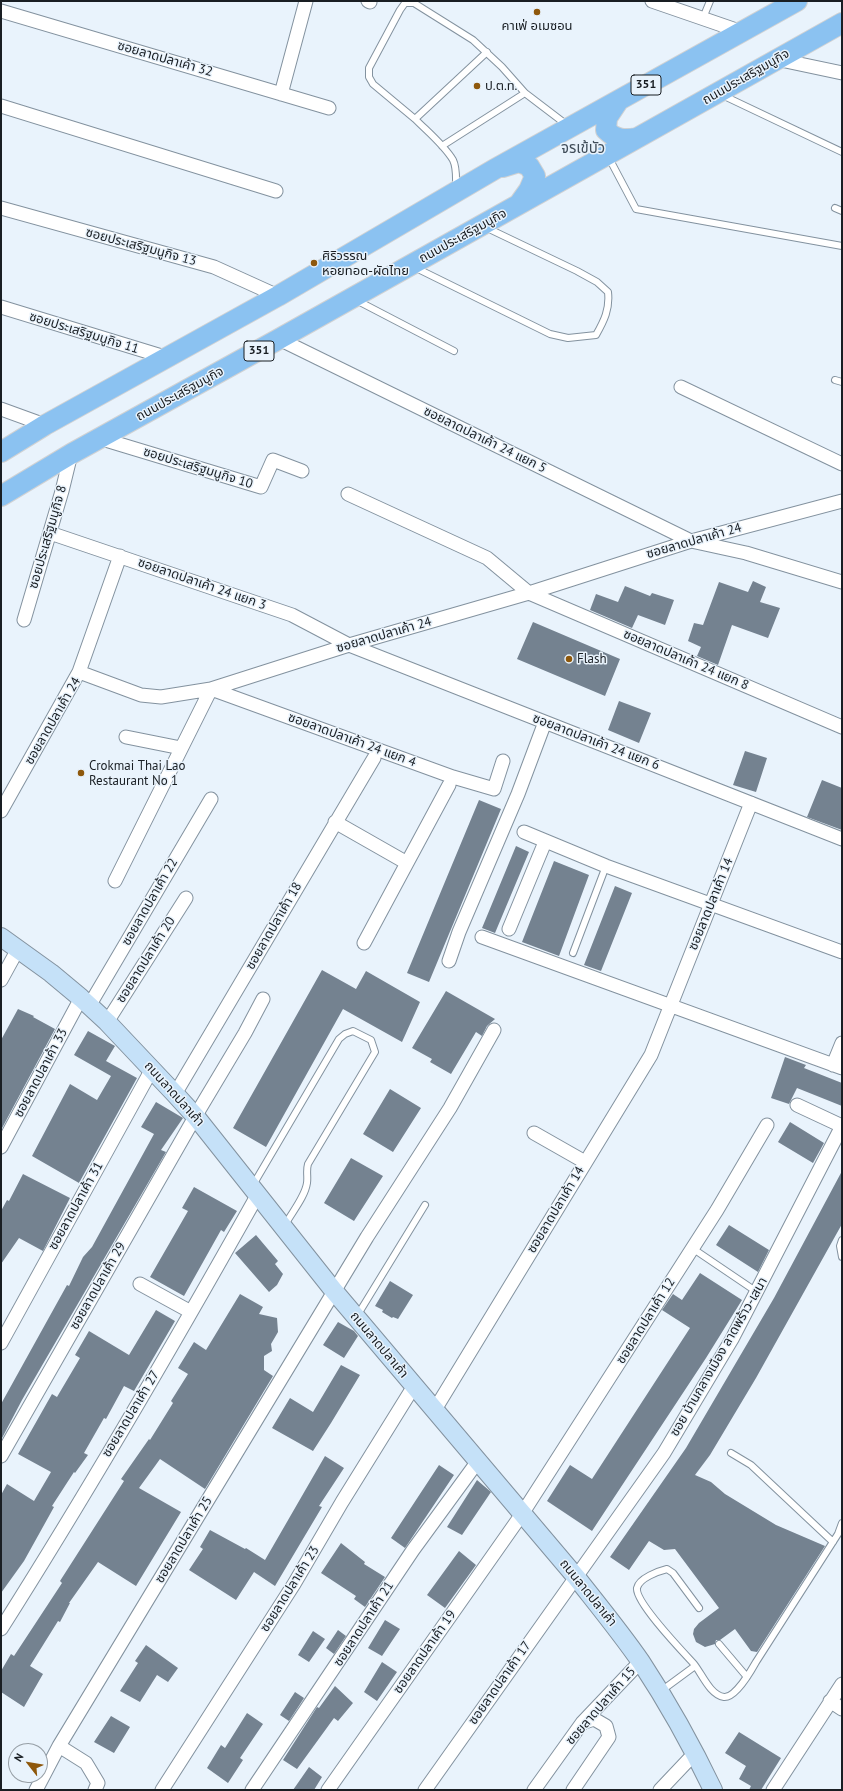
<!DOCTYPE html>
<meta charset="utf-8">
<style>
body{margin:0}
#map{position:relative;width:843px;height:1791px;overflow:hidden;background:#e9f3fc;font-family:"PT Sans",sans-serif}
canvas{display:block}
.frame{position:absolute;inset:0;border:2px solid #191e23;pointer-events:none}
.north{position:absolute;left:8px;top:1743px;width:40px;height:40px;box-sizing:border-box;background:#e9f3fc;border:1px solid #969ea5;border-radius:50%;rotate:301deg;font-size:11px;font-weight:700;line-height:16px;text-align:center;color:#191e23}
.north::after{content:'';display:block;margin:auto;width:14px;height:18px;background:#8e580c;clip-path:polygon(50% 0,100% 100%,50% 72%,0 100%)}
</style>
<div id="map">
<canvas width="843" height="1791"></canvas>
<div class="frame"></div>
<div class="north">N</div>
</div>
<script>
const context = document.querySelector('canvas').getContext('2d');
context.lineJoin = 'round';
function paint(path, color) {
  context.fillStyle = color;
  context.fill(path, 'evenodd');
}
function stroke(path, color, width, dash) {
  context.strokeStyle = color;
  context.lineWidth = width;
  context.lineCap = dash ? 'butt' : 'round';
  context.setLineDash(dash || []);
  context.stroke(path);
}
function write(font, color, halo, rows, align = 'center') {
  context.font = font + ' "PT Sans","Noto Sans Thai",sans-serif';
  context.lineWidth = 3;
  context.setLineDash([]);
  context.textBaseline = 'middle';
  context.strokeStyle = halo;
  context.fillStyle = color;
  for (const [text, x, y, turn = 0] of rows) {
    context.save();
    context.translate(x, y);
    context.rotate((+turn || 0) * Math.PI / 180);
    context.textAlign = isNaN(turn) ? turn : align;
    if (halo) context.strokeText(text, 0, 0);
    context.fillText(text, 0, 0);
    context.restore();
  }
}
paint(new Path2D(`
 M 753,581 L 766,587 L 760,602 L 780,608 L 768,638 L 732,625 L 718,665 L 697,656 L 701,647 L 688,641 L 694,623 L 703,625 L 719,582 L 748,592 Z
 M 625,586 L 650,596 L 652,593 L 674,600 L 665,625 L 638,615 L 632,628 L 590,610 L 596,594 L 618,602 Z
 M 533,622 L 620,659 L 605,696 L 517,659 Z
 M 619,701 L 651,713 L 639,743 L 608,730 Z
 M 745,751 L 767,758 L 756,792 L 733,785 Z
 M 822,780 L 842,788 L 842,830 L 807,817 Z
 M 479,800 L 501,809 L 429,982 L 407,973 Z
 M 516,846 L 529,852 L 495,933 L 482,928 Z
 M 554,861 L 589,875 L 559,956 L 522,942 Z
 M 615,886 L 632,893 L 601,971 L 584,965 Z
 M 322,970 L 356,989 L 366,971 L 420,1002 L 402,1042 L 343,1009 L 266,1147 L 233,1128 Z
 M 446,991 L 495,1019 L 487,1026 L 482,1036 L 476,1032 L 451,1074 L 430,1062 L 432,1059 L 412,1048 Z
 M 18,1009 L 34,1016 L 33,1017 L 55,1029 L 1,1130 L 1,1040 Z
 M 88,1031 L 115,1046 L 106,1061 L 137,1078 L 79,1183 L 32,1156 L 70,1084 L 97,1100 L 111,1076 L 74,1055 Z
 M 785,1057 L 806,1065 L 804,1068 L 842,1083 L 842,1106 L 797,1088 L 789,1104 L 771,1098 Z
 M 390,1089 L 421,1108 L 393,1152 L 363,1134 Z
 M 156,1102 L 183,1118 L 161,1150 L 166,1152 L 22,1400 L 1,1440 L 1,1404 L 57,1303 L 67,1285 L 69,1286 L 83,1257 L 92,1247 L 154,1134 L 141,1127 Z
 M 790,1122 L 824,1143 L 813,1163 L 778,1142 Z
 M 351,1158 L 383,1176 L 354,1221 L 324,1203 Z
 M 842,1171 L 842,1224 L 756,1378 L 710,1455 L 695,1475 L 711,1482 L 725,1494 L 776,1525 L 825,1546 L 757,1652 L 751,1651 L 735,1629 L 720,1640 L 716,1640 L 715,1644 L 705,1647 L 696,1642 L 693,1634 L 694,1629 L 699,1623 L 719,1608 L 675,1549 L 664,1550 L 649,1541 L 629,1570 L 610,1557 L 686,1448 L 774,1298 Z
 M 23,1174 L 70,1198 L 43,1251 L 19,1238 L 1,1264 L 1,1211 L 7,1200 L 9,1201 Z
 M 194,1187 L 237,1211 L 224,1232 L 221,1230 L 184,1296 L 150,1277 L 188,1211 L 182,1208 Z
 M 729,1225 L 769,1250 L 758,1272 L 716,1245 Z
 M 256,1235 L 278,1261 L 275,1264 L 283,1274 L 277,1285 L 269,1292 L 235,1253 Z
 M 700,1273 L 742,1300 L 706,1358 L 592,1531 L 547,1501 L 570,1465 L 592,1479 L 690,1328 L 662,1310 L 673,1294 L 682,1300 Z
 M 390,1281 L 413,1295 L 398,1319 L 393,1317 L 392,1318 L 382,1312 L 383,1310 L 375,1306 Z
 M 240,1294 L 263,1307 L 259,1314 L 277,1318 L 278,1332 L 271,1344 L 272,1351 L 264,1356 L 264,1370 L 273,1376 L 205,1489 L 160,1459 L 155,1466 L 139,1488 L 181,1512 L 136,1586 L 98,1562 L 69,1603 L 70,1603 L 60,1622 L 58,1621 L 30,1666 L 43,1674 L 24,1707 L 1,1692 L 1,1671 L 11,1654 L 14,1656 L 62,1583 L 60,1581 L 124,1481 L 121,1479 L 149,1439 L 150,1440 L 173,1403 L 171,1401 L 188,1374 L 178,1368 L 194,1342 L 206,1350 Z
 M 156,1310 L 175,1321 L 134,1391 L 124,1386 L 106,1419 L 104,1418 L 84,1453 L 88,1455 L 75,1473 L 74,1472 L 52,1506 L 54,1507 L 24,1561 L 1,1593 L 1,1495 L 7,1484 L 34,1501 L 51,1472 L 18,1454 L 52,1394 L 57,1397 L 80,1358 L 75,1355 L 89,1331 L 129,1355 Z
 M 338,1322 L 354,1331 L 358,1336 L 344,1358 L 323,1345 Z
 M 341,1365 L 360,1375 L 331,1423 L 313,1451 L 272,1428 L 290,1398 L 313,1412 Z
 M 325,1456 L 344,1468 L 319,1506 L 322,1507 L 275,1586 L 254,1572 L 236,1600 L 189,1570 L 203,1549 L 200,1547 L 210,1530 L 245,1549 L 246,1548 L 265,1560 Z
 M 439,1465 L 454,1475 L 405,1548 L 391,1538 Z
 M 477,1480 L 491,1492 L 462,1535 L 447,1527 Z
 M 341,1543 L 365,1562 L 364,1564 L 385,1577 L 365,1607 L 354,1599 L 356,1596 L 321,1573 Z
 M 459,1551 L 476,1565 L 445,1608 L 427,1595 Z
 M 385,1620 L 400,1629 L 382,1656 L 368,1648 Z
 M 338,1630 L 346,1636 L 334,1654 L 326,1648 Z
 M 313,1631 L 325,1639 L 309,1662 L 298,1655 Z
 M 146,1645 L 178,1668 L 168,1682 L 157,1675 L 140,1702 L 120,1691 L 138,1663 L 135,1661 Z
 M 382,1662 L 397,1672 L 377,1701 L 364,1692 Z
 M 335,1686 L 353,1703 L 338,1721 L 334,1718 L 297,1769 L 283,1760 L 317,1707 L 319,1708 Z
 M 295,1692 L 304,1698 L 289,1721 L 280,1715 Z
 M 247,1713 L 263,1724 L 240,1758 L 243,1760 L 228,1783 L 207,1768 L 221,1745 L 225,1748 Z
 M 111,1716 L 130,1727 L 114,1753 L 94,1742 Z
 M 739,1732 L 781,1758 L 761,1790 L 749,1790 L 751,1786 L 739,1779 L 746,1766 L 725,1753 Z
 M 309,1767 L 322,1777 L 314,1790 L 293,1790 Z`), '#748290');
const service = new Path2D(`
 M 703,18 L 710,1
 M 487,52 L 415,119 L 373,84 L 369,77 L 369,68 L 400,10 L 405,3 L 414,3 L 473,40 L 502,67 L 525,93 L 567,125
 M 722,95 L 842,152
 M 415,119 C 428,132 444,145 453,160 C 457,168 456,179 456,188
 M 442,146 L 525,93
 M 609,158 L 636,209 L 842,246
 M 835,208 L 842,211
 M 414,267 L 550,334 L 568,338 L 596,335 C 604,321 610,309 608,292 L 597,282 L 577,271 L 485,227
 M 356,300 L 454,351
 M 835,380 L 842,382
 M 573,953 L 606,866
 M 253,1185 L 339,1039 L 345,1034 L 353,1031 L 371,1040 L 375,1052 L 308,1164 C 306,1171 308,1176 307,1183 C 305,1197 292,1212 285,1225
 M 842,1240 L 840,1246 L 842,1257
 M 692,1248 L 757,1292
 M 357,1316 L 425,1205
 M 731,1453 L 751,1465 L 833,1542
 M 699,1608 L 673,1573 L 667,1569 C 659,1571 639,1578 637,1588 C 635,1602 683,1652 694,1664 C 702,1674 710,1695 724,1697 C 735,1698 751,1671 756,1662 L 838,1534 L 842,1523
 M 719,1644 L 747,1677
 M 661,1691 L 695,1666`);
const minor = new Path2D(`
 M 368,1 L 370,2
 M 652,1 L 742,32
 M 1,11 L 329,108
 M 776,59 L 842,73
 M 281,94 L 306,1
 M 1,106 L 276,191
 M 1,208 L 214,267 L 278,296
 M 1,307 L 168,358
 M 279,339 L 691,541 L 746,553 L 842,582
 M 681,387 L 842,464
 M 1,409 L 45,425
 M 99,438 L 261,487 L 273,460 L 302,471
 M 348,494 L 487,558 L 529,593 L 842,727
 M 50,533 L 292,615 L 349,645 L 842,839
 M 24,620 L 62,491 L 71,454
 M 79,672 L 120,556
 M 126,737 L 181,748
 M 1,811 L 79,672 L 141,695 L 161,697 L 211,689 L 349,645 L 529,593 L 691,541 L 842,501
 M 335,822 L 407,863 L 364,943
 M 524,832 L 606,866 L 842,952
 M 407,863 L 449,785
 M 115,881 L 211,689 L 453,777 L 494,789 L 503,761
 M 509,929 L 545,842
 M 482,937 L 842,1068
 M 449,961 L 459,932 L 518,794 L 545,722
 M 1,980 L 18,949
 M 89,1006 L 211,799
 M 107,1022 L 186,898
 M 833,1065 L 842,1043
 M 175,1094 L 374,758
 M 797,1105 L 842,1126
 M 534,1133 L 585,1162
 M 1,1147 L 81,998
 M 140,1284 L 191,1312
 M 1,1343 L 152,1069
 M 434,1411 L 651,1055 L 751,803
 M 1,1456 L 199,1110 L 245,1033 L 263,999
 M 1,1629 C 91,1487 175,1342 257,1196
 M 830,1701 L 842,1709
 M 59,1746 L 86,1763 L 98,1783 L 95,1790
 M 36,1790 L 59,1746 L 367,1237 L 450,1108 L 494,1030
 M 162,1790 L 294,1584 L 342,1502 L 414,1386
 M 252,1790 L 413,1550 L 478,1461
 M 328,1790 L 522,1514 L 717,1210 L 767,1125
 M 425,1790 L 664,1453 L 732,1339 L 842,1126
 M 534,1790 L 582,1723 L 640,1662
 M 573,1790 L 609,1737 L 606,1726 L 594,1719 L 582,1723
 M 660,1790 L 695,1753
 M 773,1790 L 842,1684`);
const secondary = new Path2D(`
 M 1,937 L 51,973 L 81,998 L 107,1022 L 175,1094 L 196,1117 L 334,1291 L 576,1577 C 598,1605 621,1633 641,1662 C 668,1703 692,1746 713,1790`);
const primary = new Path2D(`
 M 619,100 L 607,118 L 606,130 C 616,140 624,140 637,138
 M 503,167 L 519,162 L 529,166 L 535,176 L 529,190 L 519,204
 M 1,452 L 45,425 L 278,296 L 495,169 L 797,1
 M 1,496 L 71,454 L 279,339 L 842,23`);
stroke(service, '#83929f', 8);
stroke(minor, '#83929f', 15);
stroke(secondary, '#83929f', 20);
stroke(primary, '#d1d2d3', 22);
stroke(service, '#fff', 6);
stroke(minor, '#fff', 13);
stroke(secondary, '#c5e1f8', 18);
stroke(primary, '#8bc2f1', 20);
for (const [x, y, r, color] of [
 [537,12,4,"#8e580c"],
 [477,86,4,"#8e580c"],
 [314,263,4,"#8e580c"],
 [569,659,4,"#8e580c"],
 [81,773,4,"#8e580c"]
]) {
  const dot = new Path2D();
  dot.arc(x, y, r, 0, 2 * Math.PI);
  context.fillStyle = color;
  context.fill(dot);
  stroke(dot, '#e9f3fc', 1.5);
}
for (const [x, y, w] of [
 [646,85,30],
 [259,351,30]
]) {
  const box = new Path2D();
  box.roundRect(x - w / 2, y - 10, w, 20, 3);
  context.fillStyle = '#e9f3fc';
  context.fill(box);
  stroke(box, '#191e23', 1);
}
write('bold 12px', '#191e23', null, [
 ["351",646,85],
 ["351",259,351]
]);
write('13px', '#191e23', '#e9f3fc', [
 ["คาเฟ่ อเมซอน",537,26,"center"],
 ["ป.ต.ท.",485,86],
 ["ศิริวรรณ",322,256],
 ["หอยทอด-ผัดไทย",322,271],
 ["Flash",577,659],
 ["Crokmai Thai Lao",89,766],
 ["Restaurant No 1",89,781]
], 'left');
write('13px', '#191e23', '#e9f3fc', [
 ["ซอยลาดปลาเค้า 32",165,59,16],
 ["ถนนประเสริฐมนูกิจ",746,77,-30],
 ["ถนนประเสริฐมนูกิจ",463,236,-29],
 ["ซอยประเสริฐมนูกิจ 13",141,247,15],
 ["ซอยประเสริฐมนูกิจ 11",84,333,17],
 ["ถนนประเสริฐมนูกิจ",180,394,-29],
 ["ซอยลาดปลาเค้า 24 แยก 5",485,440,26],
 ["ซอยประเสริฐมนูกิจ 10",198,468,17],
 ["ซอยประเสริฐมนูกิจ 8",48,537,-74],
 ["ซอยลาดปลาเค้า 24",694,541,-16],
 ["ซอยลาดปลาเค้า 24 แยก 3",202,584,19],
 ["ซอยลาดปลาเค้า 24",384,635,-16],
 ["ซอยลาดปลาเค้า 24 แยก 8",686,660,23],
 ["ซอยลาดปลาเค้า 24",53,721,-60],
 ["ซอยลาดปลาเค้า 24 แยก 4",352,740,20],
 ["ซอยลาดปลาเค้า 24 แยก 6",596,742,21],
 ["ซอยลาดปลาเค้า 22",150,902,-60],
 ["ซอยลาดปลาเค้า 14",711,904,-68],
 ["ซอยลาดปลาเค้า 18",274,926,-60],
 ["ซอยลาดปลาเค้า 20",146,960,-58],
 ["ซอยลาดปลาเค้า 33",41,1073,-62],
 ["ถนนลาดปลาเค้า",174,1094,48],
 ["ซอยลาดปลาเค้า 31",76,1206,-61],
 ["ซอยลาดปลาเค้า 14",556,1210,-59],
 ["ซอยลาดปลาเค้า 29",98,1286,-60],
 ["ซอยลาดปลาเค้า 12",646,1321,-58],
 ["ถนนลาดปลาเค้า",379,1345,50],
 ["ซอย บ้านกลางเมือง ลาดพร้าว-เสนา",719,1357,-60],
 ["ซอยลาดปลาเค้า 27",131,1414,-59],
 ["ซอยลาดปลาเค้า 25",184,1540,-59],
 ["ซอยลาดปลาเค้า 23",290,1589,-58],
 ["ถนนลาดปลาเค้า",588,1593,51],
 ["ซอยลาดปลาเค้า 21",364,1624,-57],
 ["ซอยลาดปลาเค้า 19",425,1652,-55],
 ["ซอยลาดปลาเค้า 17",500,1683,-55],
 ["ซอยลาดปลาเค้า 15",601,1706,-49]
]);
write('15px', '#404d59', '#e9f3fc', [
 ["จรเข้บัว",583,149]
]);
</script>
